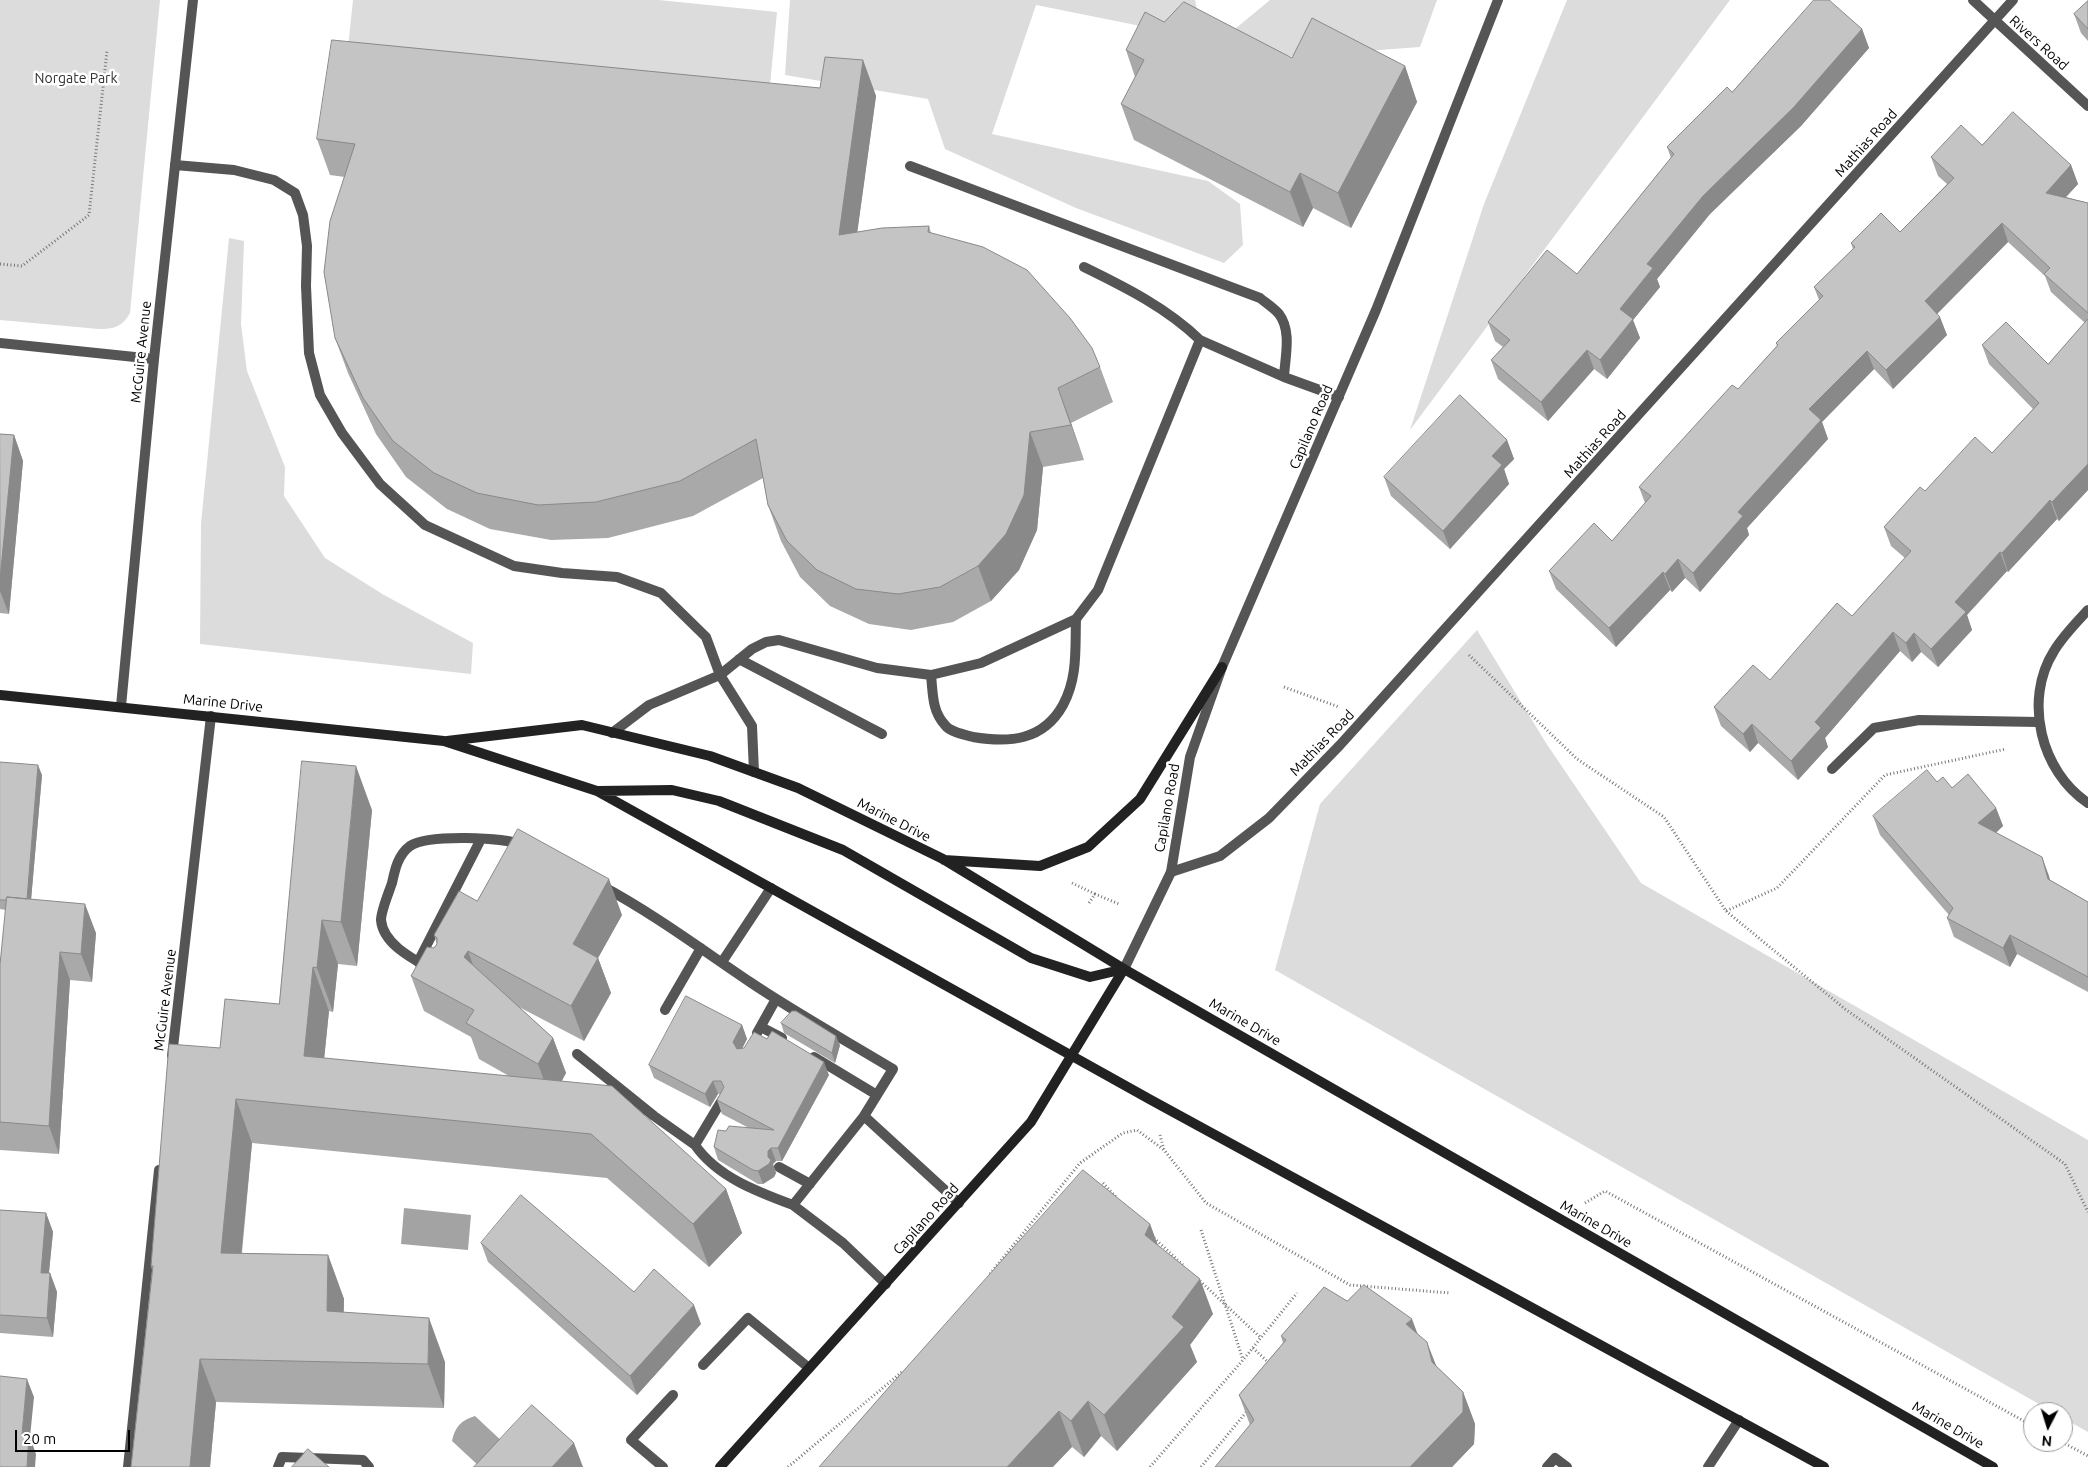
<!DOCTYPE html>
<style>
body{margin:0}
#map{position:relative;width:2088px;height:1467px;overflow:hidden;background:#fff;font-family:Ubuntu,sans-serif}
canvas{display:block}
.north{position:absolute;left:2023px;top:1402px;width:50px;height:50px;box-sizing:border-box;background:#fff;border:1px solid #999;border-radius:50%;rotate:185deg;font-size:14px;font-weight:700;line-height:20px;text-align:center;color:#000}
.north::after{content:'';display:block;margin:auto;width:18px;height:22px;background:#000;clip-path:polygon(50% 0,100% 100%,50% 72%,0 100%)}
.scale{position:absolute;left:15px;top:1430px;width:115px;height:22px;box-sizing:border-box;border:2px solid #000;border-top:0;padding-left:6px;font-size:15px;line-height:18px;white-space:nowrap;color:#000;-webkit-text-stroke:4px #fff;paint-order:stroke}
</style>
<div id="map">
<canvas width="2088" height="1467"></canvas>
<div class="north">N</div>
<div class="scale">20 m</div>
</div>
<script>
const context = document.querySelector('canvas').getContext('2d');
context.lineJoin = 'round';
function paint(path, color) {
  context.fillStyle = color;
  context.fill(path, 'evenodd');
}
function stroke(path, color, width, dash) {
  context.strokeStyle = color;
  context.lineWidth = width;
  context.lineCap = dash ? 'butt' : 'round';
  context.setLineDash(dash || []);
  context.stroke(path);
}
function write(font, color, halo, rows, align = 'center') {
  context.font = font + ' Ubuntu,sans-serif';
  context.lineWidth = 5;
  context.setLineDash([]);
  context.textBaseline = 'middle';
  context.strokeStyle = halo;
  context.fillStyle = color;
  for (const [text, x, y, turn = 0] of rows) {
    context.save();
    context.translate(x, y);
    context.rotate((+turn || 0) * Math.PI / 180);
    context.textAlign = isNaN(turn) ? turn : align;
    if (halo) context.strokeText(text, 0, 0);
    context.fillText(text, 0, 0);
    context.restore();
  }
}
paint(new Path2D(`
 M 0,0 L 160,0 L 130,313 C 122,327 114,329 99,329 L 0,320 Z
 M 353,0 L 659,0 L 777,12 L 767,117 L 345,76 Z
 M 790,0 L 1195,0 L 1198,13 L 1235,29 L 1270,0 L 1437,0 L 1420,47 L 1325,54 L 1310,60 L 1036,5 L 992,134 L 1208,181 L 1240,204 L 1243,245 L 1224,263 L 1076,208 L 945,149 L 928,99 L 785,75 Z
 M 1567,0 L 1730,0 L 1410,430 L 1484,204 Z
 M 229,238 L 244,241 L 241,324 L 247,371 L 285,467 L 284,496 L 325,558 L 384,595 L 473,643 L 471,674 L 200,644 L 201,524 Z
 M 1477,630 L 1546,743 L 1641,883 L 2088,1140 L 2088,1432 L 2063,1418 L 2063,1412 L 2053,1412 L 1275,970 L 1320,804 Z`), '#dcdcdc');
paint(new Path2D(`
 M 404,1208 L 471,1215 L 468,1250 L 401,1244 Z
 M 475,1416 L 520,1458 L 519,1467 L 480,1467 L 452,1441 C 455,1427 461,1420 475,1416 Z`), '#a3a3a3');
stroke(new Path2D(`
 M 0,264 L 22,266 L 89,215 L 107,51
 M 1469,655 L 1577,759 L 1664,817 L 1726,911 L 1777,888 L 1885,775 L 2006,749
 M 1284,687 L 1339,707
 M 1072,883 L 1095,894
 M 1089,903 L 1095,894 L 1119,904
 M 1726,911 L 1845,1009 L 2065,1164 L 2088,1212
 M 1160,1135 L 1164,1150 L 1206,1203 L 1350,1285 L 1450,1293
 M 1103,1183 L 1116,1197
 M 1585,1203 L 1605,1191 L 2033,1426
 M 1201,1230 L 1243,1360
 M 1154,1238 L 1184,1266
 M 990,1274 L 1080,1163 L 1123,1133 L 1137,1130 L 1164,1150
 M 1200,1281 L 1261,1338
 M 1253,1348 L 1271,1365
 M 2062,1442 L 2088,1456
 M 788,1467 L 903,1371
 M 1150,1467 L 1243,1360 L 1297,1293
 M 1201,1467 L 1248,1410`), '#777', 3, [1, 2.5]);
stroke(new Path2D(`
 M 175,165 L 234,170 L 274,180 L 295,193 L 303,215 L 307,246 L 306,286 L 309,353 L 320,395 L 342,433 L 380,484 L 425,525 L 514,566 L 562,573 L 617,577 L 661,593 L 706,637 L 720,675 L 752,726 L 754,772
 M 910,166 L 1260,298 C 1266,303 1274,308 1279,314 C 1292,331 1285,357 1284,377
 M 1084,267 C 1125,287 1167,308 1200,340
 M 0,343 L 154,359
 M 739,659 L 882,734
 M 931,675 C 933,694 932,711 945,725 C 950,732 965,735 973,737 C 1009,743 1043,741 1063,705 C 1078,677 1075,649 1076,619
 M 612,733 L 649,705 L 720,675 L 752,649 L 766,642 L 779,640 L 877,668 L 931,675 L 981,663 L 1076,619 L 1098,590 L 1200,340 L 1284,377 L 1339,397
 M 1832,769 L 1874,728 L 1919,720 L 2039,722
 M 602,886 C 654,914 701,949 750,982 C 796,1013 845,1040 893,1069 L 864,1116
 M 418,962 L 481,839
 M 722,962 L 771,888
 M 431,969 C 413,959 383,944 381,920 C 381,911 389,892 392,883 C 395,869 398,855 410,846 C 428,834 503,837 523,845
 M 665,1010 L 701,948
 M 761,1027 L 782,1038
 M 757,1033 L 776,999
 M 577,1054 L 654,1116 L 695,1145
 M 814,1057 L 877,1095
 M 722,1100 L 695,1145 C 717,1177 758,1192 793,1205
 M 779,1167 L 810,1184
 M 886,1284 L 843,1243 L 793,1205 L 864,1116 L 959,1203
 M 703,1365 L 748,1318 L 809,1368
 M 278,1467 L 282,1457 L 363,1460 L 369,1467
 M 663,1467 L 631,1440 L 673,1395
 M 1547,1467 L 1555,1458 L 1567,1467
 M 1708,1467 L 1739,1420`), '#555', 10);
stroke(new Path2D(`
 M 1973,0 L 2088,106
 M 2088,610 C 2076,623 2063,636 2054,651 C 2023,700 2041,772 2088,803
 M 121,706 L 154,359 L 193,0
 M 1171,872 L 1220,856 L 1269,818 L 1340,745 L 2013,0
 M 172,1056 L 211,716
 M 128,1467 L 159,1170`), '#555', 10);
stroke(new Path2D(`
 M 1124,969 L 1171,872 L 1190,757 L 1222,667 L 1376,310 L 1498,0`), '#555', 10);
stroke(new Path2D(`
 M 0,695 L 444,741 L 597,791 L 1151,1100 L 1824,1467
 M 447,741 L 582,725 L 710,756 L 798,788 L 943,859 L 1124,969 L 1993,1467
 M 598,791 L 672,790 L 719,801 L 843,850 L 1031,958 L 1090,977 L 1124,969
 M 944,860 L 1040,866 L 1088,847 L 1140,799 L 1222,667
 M 720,1467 L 1031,1122 L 1124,969`), '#222', 10);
paint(new Path2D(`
 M 2088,1 L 2088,41 L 2081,33 L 2074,14 Z
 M 1164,22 L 1292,58 L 1405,66 L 1417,102 L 1351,228 L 1313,208 L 1303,227 L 1134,140 L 1121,104 L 1135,77 L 1126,50 Z
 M 1862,29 L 1869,48 L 1801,126 L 1710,214 L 1657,279 L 1660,287 L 1633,320 L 1640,338 L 1607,379 L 1594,369 L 1548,421 L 1498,379 L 1491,360 L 1503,347 L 1495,341 L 1488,322 L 1577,274 L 1671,158 L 1667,147 L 1732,92 Z
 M 863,60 L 876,96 L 857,232 L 929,226 L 931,233 L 1100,367 L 1113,402 L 1071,423 L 1084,460 L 1043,467 L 1037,530 L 1019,570 L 991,601 L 953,622 L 911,630 L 869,624 L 830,606 L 800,577 L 781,541 L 768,505 L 763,478 L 693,516 L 608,538 L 551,540 L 490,529 L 447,509 L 406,477 L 376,434 L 348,373 L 335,338 L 345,177 L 330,175 L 317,139 L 820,88 Z
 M 1982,145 L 2071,165 L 2078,184 L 2066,197 L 2088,203 L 2088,490 L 2059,521 L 2057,519 L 2008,572 L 2007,571 L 1967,615 L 1972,630 L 1938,667 L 1921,652 L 1912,662 L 1900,651 L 1825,738 L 1828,747 L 1798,780 L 1758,743 L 1750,752 L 1721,726 L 1714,707 L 1770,680 L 1852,616 L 1905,558 L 1891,546 L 1884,527 L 1925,491 L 1992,453 L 2033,409 L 1989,364 L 1982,345 L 2048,364 L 2085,323 L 2051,292 L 2045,276 L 2008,242 L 1937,314 L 1947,335 L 1893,389 L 1874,369 L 1822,422 L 1828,439 L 1747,528 L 1749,535 L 1700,592 L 1685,578 L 1672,592 L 1670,590 L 1616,647 L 1556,589 L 1549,571 L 1612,541 L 1645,503 L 1639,487 L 1738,389 L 1777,346 L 1776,343 L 1819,300 L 1814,287 L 1853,249 L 1851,243 L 1900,232 L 1947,184 L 1938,176 L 1931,157 Z
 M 0,434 L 14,435 L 23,461 L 9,614 L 0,613 Z
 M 1507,440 L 1514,459 L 1504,469 L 1509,484 L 1450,549 L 1391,496 L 1384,477 Z
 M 0,762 L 42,775 L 31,899 L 96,933 L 92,982 L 70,980 L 59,1154 L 0,1150 L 0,965 L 6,910 L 0,909 Z
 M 1937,782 L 1996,808 L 2003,826 L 1996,833 L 2042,857 L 2050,880 L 2088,902 L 2088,992 L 2017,954 L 2010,967 L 1954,937 L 1947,918 L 1949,915 L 1880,835 L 1873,816 Z
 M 372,810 L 357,966 L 338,964 L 333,1012 L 329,1011 L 324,1058 L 509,1076 L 479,1059 L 471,1037 L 424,1011 L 411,976 L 437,944 L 434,935 L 477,901 L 622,915 L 598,958 L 611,993 L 584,1041 L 519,1007 L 553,1038 L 566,1073 L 562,1081 L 726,1189 L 742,1233 L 709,1267 L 607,1178 L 252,1143 L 242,1253 L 328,1255 L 344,1299 L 343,1312 L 445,1362 L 444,1408 L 216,1402 L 210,1467 L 131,1467 L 152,1270 L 151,1266 L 220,1048 L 279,1004 Z
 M 781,1023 L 840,1045 L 835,1063 L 784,1033 Z
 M 742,1025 L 747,1039 L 742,1049 L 829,1075 L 782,1161 L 776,1161 L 773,1164 L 776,1173 L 774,1177 L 763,1184 L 758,1184 L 718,1160 L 714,1147 L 726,1131 L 749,1128 L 722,1114 L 717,1100 L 720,1094 L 718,1094 L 710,1107 L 654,1078 L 649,1065 Z
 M 0,1210 L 46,1213 L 53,1232 L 49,1273 L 50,1273 L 57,1292 L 53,1337 L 0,1333 Z
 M 1150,1224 L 1158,1246 L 1213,1314 L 1190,1345 L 1197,1362 L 1117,1451 L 1101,1436 L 1084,1457 L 1072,1447 L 819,1467 Z
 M 481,1243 L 634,1292 L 701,1324 L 637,1395 L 488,1262 Z
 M 1347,1301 L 1418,1334 L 1437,1367 L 1463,1392 L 1475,1424 L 1474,1444 L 1452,1467 L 1215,1467 L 1250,1425 L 1239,1395 L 1283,1343 L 1281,1336 Z`), '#a9a9a9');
paint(new Path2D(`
 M 1862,29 L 1869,48 L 1801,126 L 1710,214 L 1657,279 L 1660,287 L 1633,320 L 1640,338 L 1607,379 L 1600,360 L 1620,309 L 1647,264 L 1703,196 Z
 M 863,60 L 876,96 L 852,271 L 839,235 Z
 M 1405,66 L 1417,102 L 1351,228 L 1338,193 Z
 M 2071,165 L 2078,184 L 2053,211 L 2046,193 Z
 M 1300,173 L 1313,208 L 1303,227 L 1290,192 Z
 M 2002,223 L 2008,242 L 1931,320 L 1925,301 Z
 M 1940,317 L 1947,335 L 1893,389 L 1886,370 Z
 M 1587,350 L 1594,369 L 1548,421 L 1541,402 Z
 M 1867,351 L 1874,369 L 1822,422 L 1828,439 L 1747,528 L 1749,535 L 1700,592 L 1693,573 L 1738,512 L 1809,409 Z
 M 1058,388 L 1071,423 L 1084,460 L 1071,425 Z
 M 1030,432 L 1043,467 L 1037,530 L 1019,570 L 991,601 L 978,566 Z
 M 14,435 L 23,461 L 9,614 L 0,591 L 0,579 Z
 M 1507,440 L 1514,459 L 1504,469 L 1509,484 L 1450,549 L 1443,531 L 1492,456 Z
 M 2088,464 L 2088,490 L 2059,521 L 2052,502 Z
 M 2050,500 L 2057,519 L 2008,572 L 2002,553 Z
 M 2000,552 L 2007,571 L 1967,615 L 1972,630 L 1938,667 L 1931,649 L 1955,602 Z
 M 1678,559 L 1685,578 L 1672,592 L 1665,574 Z
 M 1663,572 L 1670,590 L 1616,647 L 1609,628 Z
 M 1893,632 L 1900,651 L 1825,738 L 1828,747 L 1798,780 L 1791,761 L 1815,722 Z
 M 1914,633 L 1921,652 L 1912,662 L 1906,643 Z
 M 1752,724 L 1758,743 L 1750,752 L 1743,734 Z
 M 38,765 L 42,775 L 30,912 L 27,902 Z
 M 356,766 L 372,810 L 357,966 L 341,922 Z
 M 1996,808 L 2003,826 L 1985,842 L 1978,823 Z
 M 2042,857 L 2049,876 L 2054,898 L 2048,879 Z
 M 609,879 L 622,915 L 598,958 L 611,993 L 584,1041 L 571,1006 L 573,944 Z
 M 85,904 L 96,933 L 92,982 L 81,954 Z
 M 322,920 L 338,964 L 333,1012 L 317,968 Z
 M 2010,935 L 2017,954 L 2010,967 L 2003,948 Z
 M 468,951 L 481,987 L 464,957 Z
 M 60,952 L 70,980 L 59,1154 L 49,1126 Z
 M 313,967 L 329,1011 L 320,1100 L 304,1056 Z
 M 742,1025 L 747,1039 L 738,1056 L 733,1042 Z
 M 836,1036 L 840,1045 L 835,1063 L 832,1053 Z
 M 553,1038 L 566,1073 L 551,1099 L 538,1064 Z
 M 824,1062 L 829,1075 L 782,1161 L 778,1148 Z
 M 713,1081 L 718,1094 L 710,1107 L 705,1094 Z
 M 236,1099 L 252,1143 L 237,1297 L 221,1253 Z
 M 771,1148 L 776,1161 L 773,1164 L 776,1173 L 774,1177 L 763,1184 L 758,1171 L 768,1157 L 768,1151 Z
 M 726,1189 L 742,1233 L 709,1267 L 693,1224 Z
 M 46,1213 L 53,1232 L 47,1291 L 41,1273 Z
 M 1150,1224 L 1163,1259 L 1145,1235 Z
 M 328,1255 L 344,1299 L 343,1355 L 327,1311 Z
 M 50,1273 L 57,1292 L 53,1337 L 47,1318 Z
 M 1200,1279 L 1213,1314 L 1190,1345 L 1197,1362 L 1117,1451 L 1104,1415 L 1172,1317 Z
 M 694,1305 L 701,1324 L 637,1395 L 630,1376 Z
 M 429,1318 L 445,1362 L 444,1408 L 428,1364 Z
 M 1412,1319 L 1424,1351 L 1406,1324 Z
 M 1427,1342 L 1439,1373 L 1432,1362 Z
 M 200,1359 L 216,1402 L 210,1467 L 190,1467 Z
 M 27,1379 L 34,1397 L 30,1437 L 36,1454 L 35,1467 L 27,1467 L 22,1434 Z
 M 1463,1392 L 1475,1424 L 1474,1444 L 1452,1467 L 1410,1467 Z
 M 1088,1401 L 1101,1436 L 1084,1457 L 1071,1421 Z
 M 1059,1411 L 1072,1447 L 1053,1467 L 1007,1467 Z
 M 574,1443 L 583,1467 L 552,1467 Z`), '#898989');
const building = new Path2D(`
 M 1814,0 L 1829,0 L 1862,29 L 1794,107 L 1703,196 L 1647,264 L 1653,268 L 1620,309 L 1633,319 L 1600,360 L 1587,350 L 1541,402 L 1491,360 L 1510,340 L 1488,322 L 1547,250 L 1577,274 L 1674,154 L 1667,147 L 1727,87 L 1732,92 Z
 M 2088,1 L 2088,29 L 2074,14 Z
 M 1184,2 L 1292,58 L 1312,18 L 1405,66 L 1338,193 L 1300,173 L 1290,192 L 1121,104 L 1144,60 L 1126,50 L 1145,12 L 1164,22 Z
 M 332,40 L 820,88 L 825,57 L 863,60 L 839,235 L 882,228 L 929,226 L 928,232 L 983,247 L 1027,270 L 1070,318 L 1092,348 L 1100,367 L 1058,388 L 1071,425 L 1030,432 L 1024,495 L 1006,534 L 978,566 L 940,587 L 898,594 L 856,589 L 817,570 L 787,541 L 768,505 L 756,439 L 680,481 L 596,502 L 538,505 L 477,493 L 434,473 L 393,441 L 363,398 L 335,338 L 324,272 L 330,221 L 355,144 L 317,139 Z
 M 2013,112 L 2071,165 L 2046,193 L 2088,203 L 2088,313 L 2044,274 L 2050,268 L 2002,223 L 1925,301 L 1940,317 L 1886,370 L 1867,351 L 1809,409 L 1821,420 L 1738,512 L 1743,516 L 1693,573 L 1678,559 L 1665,574 L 1663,572 L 1609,628 L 1549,571 L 1594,523 L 1612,541 L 1651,496 L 1639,487 L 1732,385 L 1738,389 L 1778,345 L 1776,343 L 1823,296 L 1814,287 L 1855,247 L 1851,243 L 1881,213 L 1900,232 L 1954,178 L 1931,157 L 1961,125 L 1982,145 Z
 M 2088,319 L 2088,464 L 2052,502 L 2050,500 L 2002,553 L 2000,552 L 1955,602 L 1966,612 L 1931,649 L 1914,633 L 1906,643 L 1893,632 L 1815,722 L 1821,728 L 1791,761 L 1752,724 L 1743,734 L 1714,707 L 1753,665 L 1770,680 L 1837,603 L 1852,616 L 1911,551 L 1884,527 L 1920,487 L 1925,491 L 1975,437 L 1992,453 L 2039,403 L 1982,345 L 2006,322 L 2048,364 Z
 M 1460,395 L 1507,440 L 1492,456 L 1502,465 L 1443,531 L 1384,477 Z
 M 0,434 L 14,435 L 0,579 Z
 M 302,761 L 356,766 L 341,922 L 322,920 L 317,968 L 313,967 L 304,1056 L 612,1086 L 726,1189 L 693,1224 L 591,1134 L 236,1099 L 221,1253 L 328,1255 L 327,1311 L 429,1318 L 428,1364 L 200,1359 L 190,1467 L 131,1467 L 153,1266 L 151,1266 L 169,1044 L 220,1048 L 225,999 L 279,1004 Z
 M 0,762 L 38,765 L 27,899 L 7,897 L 6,900 L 0,900 Z
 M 1927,770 L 1937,782 L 1943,777 L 1952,788 L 1968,774 L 1996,808 L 1978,823 L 2042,857 L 2048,879 L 2088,902 L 2088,977 L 2010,935 L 2003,948 L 1947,918 L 1953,908 L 1873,816 Z
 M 518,829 L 609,879 L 573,944 L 598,958 L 571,1006 L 468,951 L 464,957 L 553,1038 L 538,1064 L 466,1023 L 474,1010 L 411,976 L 427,947 L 434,948 L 437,944 L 437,938 L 434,935 L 459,891 L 477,901 Z
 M 7,897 L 85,904 L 81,954 L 60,952 L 49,1126 L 0,1122 L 0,965 Z
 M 686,996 L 742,1025 L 733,1042 L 737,1049 L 744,1048 L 754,1032 L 767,1039 L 772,1031 L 824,1062 L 778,1148 L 771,1148 L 768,1151 L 768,1157 L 771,1160 L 769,1164 L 758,1171 L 753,1170 L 714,1147 L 718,1130 L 726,1131 L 729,1126 L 774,1130 L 717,1100 L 724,1087 L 721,1081 L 713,1081 L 705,1094 L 649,1065 Z
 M 792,1011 L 796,1011 L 836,1036 L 832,1053 L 781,1023 Z
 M 1083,1170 L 1150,1224 L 1145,1235 L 1200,1279 L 1172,1317 L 1184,1327 L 1104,1415 L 1088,1401 L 1071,1421 L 1059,1411 L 1007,1467 L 819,1467 L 890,1386 Z
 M 521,1195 L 634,1292 L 654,1269 L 694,1305 L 630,1376 L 481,1243 Z
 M 0,1210 L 46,1213 L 41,1273 L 50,1273 L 47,1318 L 0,1315 Z
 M 1364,1285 L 1412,1319 L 1406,1324 L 1427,1342 L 1432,1362 L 1463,1392 L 1463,1412 L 1410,1467 L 1215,1467 L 1254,1420 L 1239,1395 L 1286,1340 L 1281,1336 L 1324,1287 L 1347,1301 Z
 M 0,1376 L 27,1379 L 22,1434 L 29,1435 L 27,1467 L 0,1467 Z
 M 532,1405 L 574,1443 L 552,1467 L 474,1467 Z
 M 308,1449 L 329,1467 L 292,1467 Z`);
paint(building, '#c4c4c4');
stroke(building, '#898989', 1);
write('14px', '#000', '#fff', [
 ["Rivers Road",2039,43,42],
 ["Mathias Road",1866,143,-48],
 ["McGuire Avenue",141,352,-84],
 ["Capilano Road",1311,427,-67],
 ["Mathias Road",1595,444,-48],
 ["Marine Drive",223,703,6],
 ["Mathias Road",1322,743,-46],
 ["Capilano Road",1167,808,-80],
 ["Marine Drive",894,820,27],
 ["McGuire Avenue",165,1000,-83],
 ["Marine Drive",1245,1022,30],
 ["Capilano Road",926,1219,-48],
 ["Marine Drive",1596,1224,30],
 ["Marine Drive",1948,1425,30]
]);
write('14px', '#333', '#fff', [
 ["Norgate Park",76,78]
]);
</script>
